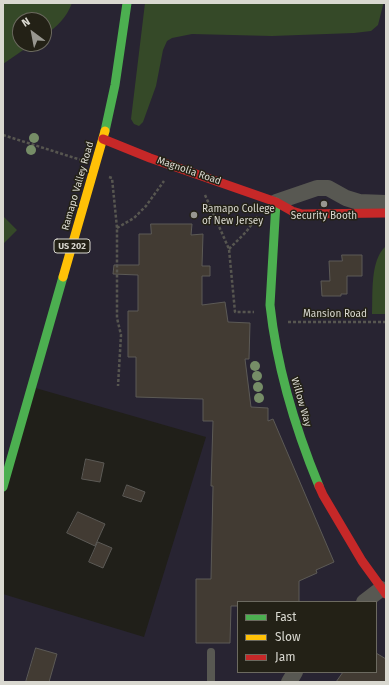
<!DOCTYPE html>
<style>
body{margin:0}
#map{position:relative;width:389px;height:685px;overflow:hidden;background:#201f19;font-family:"Fira Sans",sans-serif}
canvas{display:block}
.frame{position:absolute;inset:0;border:4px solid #d9d8d0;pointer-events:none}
.legend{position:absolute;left:237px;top:601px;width:140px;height:72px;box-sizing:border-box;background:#232116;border:1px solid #6c6a60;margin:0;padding:5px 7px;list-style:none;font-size:12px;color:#d9d8d0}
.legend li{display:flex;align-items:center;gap:8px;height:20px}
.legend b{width:20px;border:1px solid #6c6a60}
.north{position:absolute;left:12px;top:12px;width:40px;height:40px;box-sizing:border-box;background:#232116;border:1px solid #6c6a60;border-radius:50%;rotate:328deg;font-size:11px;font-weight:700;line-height:16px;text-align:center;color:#d9d8d0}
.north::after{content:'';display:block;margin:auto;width:14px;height:18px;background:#989790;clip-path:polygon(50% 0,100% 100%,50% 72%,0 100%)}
</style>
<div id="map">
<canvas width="389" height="685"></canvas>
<div class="frame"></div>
<ul class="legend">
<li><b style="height:5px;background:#4caf50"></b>Fast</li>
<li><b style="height:5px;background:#ffc107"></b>Slow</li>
<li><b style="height:5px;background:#c62828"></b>Jam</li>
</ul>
<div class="north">N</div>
</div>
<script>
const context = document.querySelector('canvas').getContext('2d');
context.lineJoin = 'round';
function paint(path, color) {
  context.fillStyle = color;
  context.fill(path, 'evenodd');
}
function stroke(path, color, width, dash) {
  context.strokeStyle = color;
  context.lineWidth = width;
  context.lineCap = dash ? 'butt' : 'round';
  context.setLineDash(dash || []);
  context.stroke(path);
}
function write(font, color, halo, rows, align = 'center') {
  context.font = font + ' "Fira Sans",sans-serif';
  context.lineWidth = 3;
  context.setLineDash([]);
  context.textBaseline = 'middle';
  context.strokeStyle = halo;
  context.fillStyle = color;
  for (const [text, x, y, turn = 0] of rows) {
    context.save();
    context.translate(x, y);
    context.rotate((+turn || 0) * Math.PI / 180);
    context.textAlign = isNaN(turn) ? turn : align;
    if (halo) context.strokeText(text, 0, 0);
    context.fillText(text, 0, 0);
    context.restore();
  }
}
paint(new Path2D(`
 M 3,3 L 386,3 L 386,682 L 3,682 L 3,594 L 144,637 L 206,437 L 32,387 L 3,487 ZM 20,20 L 44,20 L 44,44 L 20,44 ZM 238,602 L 376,602 L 376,672 L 238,672 Z`), '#282432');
paint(new Path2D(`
 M 3,3 L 72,3 C 66,19 57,26 44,36 L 44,20 L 20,20 L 20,44 L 32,44 L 3,64 Z
 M 145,3 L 383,3 L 383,5 L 378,25 L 371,31 L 354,33 L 272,36 L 192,34 L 172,38 L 167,41 L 163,50 L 156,86 L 143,122 L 139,126 L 134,124 L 131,119 Z
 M 3,216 L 17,230 L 3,244 Z
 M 385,247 L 386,247 L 386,314 L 372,314 C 373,294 370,261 385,247 Z`), '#354928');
const building = new Path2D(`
 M 151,224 L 192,224 L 191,235 L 203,234 L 202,266 L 210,266 L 210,276 L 202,276 L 202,305 L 225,302 L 228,322 L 250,323 L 249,359 L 245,359 L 251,407 L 268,408 L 268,421 L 273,419 L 334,562 L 316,570 L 317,573 L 299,581 L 299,602 L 238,602 L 238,606 L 231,606 L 230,643 L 196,643 L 196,579 L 211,579 L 213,486 L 211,486 L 213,421 L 203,421 L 203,399 L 136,397 L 136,357 L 128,357 L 128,311 L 138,311 L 138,275 L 113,274 L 114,265 L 139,265 L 139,234 L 151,234 Z
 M 342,255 L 362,255 L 362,276 L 347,276 L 347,294 L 341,294 L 341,296 L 322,296 L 321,281 L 330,281 L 329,261 L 342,261 Z
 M 86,459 L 104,463 L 100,482 L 82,479 Z
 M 127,485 L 145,492 L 141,502 L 123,496 Z
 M 78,512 L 105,524 L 95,546 L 67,533 Z
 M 98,542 L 112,548 L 103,568 L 89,562 Z
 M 36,648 L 57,654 L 49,682 L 26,682 Z
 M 376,653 L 386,659 L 386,682 L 336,682 L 343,672 L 376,672 Z`);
paint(building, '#423b33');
stroke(building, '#5c5a56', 1);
stroke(new Path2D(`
 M 3,135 L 81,160
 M 109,177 L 112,178 L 117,228 L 117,318 L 121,335 L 118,386
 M 205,195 L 229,249 L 235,312 L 254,312
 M 117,228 L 134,218 L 146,206 L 164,181
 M 229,249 L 246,232 L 258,216
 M 288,322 L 386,322`), '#575650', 2.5, [3, 2]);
stroke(new Path2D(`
 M 211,652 L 211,682`), '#585852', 8);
stroke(new Path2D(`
 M 276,202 L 317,188 L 328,188 L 346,198 L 359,202 L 386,203
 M 364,602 L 381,589
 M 289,682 L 295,672`), '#585852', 16);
stroke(new Path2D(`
 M 105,131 L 115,85 L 127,3
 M 276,202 L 270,305 C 277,369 295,428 319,486
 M 3,487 L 63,277`), '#4caf50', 9);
stroke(new Path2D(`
 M 63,277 L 105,131`), '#ffc107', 9);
stroke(new Path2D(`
 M 103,139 L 150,158 L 276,202 L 292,211 L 302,214 L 386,213
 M 319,486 L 323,495 L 362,561 L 386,594`), '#c62828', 9);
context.fillStyle = '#768d67';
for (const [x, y] of [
 [34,138],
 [31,150],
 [255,366],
 [257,376],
 [258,387],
 [259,398]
]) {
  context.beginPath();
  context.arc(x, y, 5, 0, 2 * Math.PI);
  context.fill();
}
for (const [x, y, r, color] of [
 [324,204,4,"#989790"],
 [194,215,4,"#989790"]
]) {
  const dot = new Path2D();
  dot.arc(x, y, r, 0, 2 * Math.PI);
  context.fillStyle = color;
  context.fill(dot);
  stroke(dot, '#232116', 1.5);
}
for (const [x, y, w] of [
 [72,246,36]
]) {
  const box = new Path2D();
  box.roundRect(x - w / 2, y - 7, w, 14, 3);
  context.fillStyle = '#232116';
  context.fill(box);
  stroke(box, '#d9d8d0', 1);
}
write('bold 9px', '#d9d8d0', null, [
 ["US 202",72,246]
]);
write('10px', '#d9d8d0', '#232116', [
 ["Magnolia Road",189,171,19],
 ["Ramapo Valley Road",78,186,-74],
 ["Mansion Road",335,314],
 ["Willow Way",301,402,74]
]);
write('10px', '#d9d8d0', '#232116', [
 ["Ramapo College",202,209],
 ["of New Jersey",202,221],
 ["Security Booth",324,216,"center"]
], 'left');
</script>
